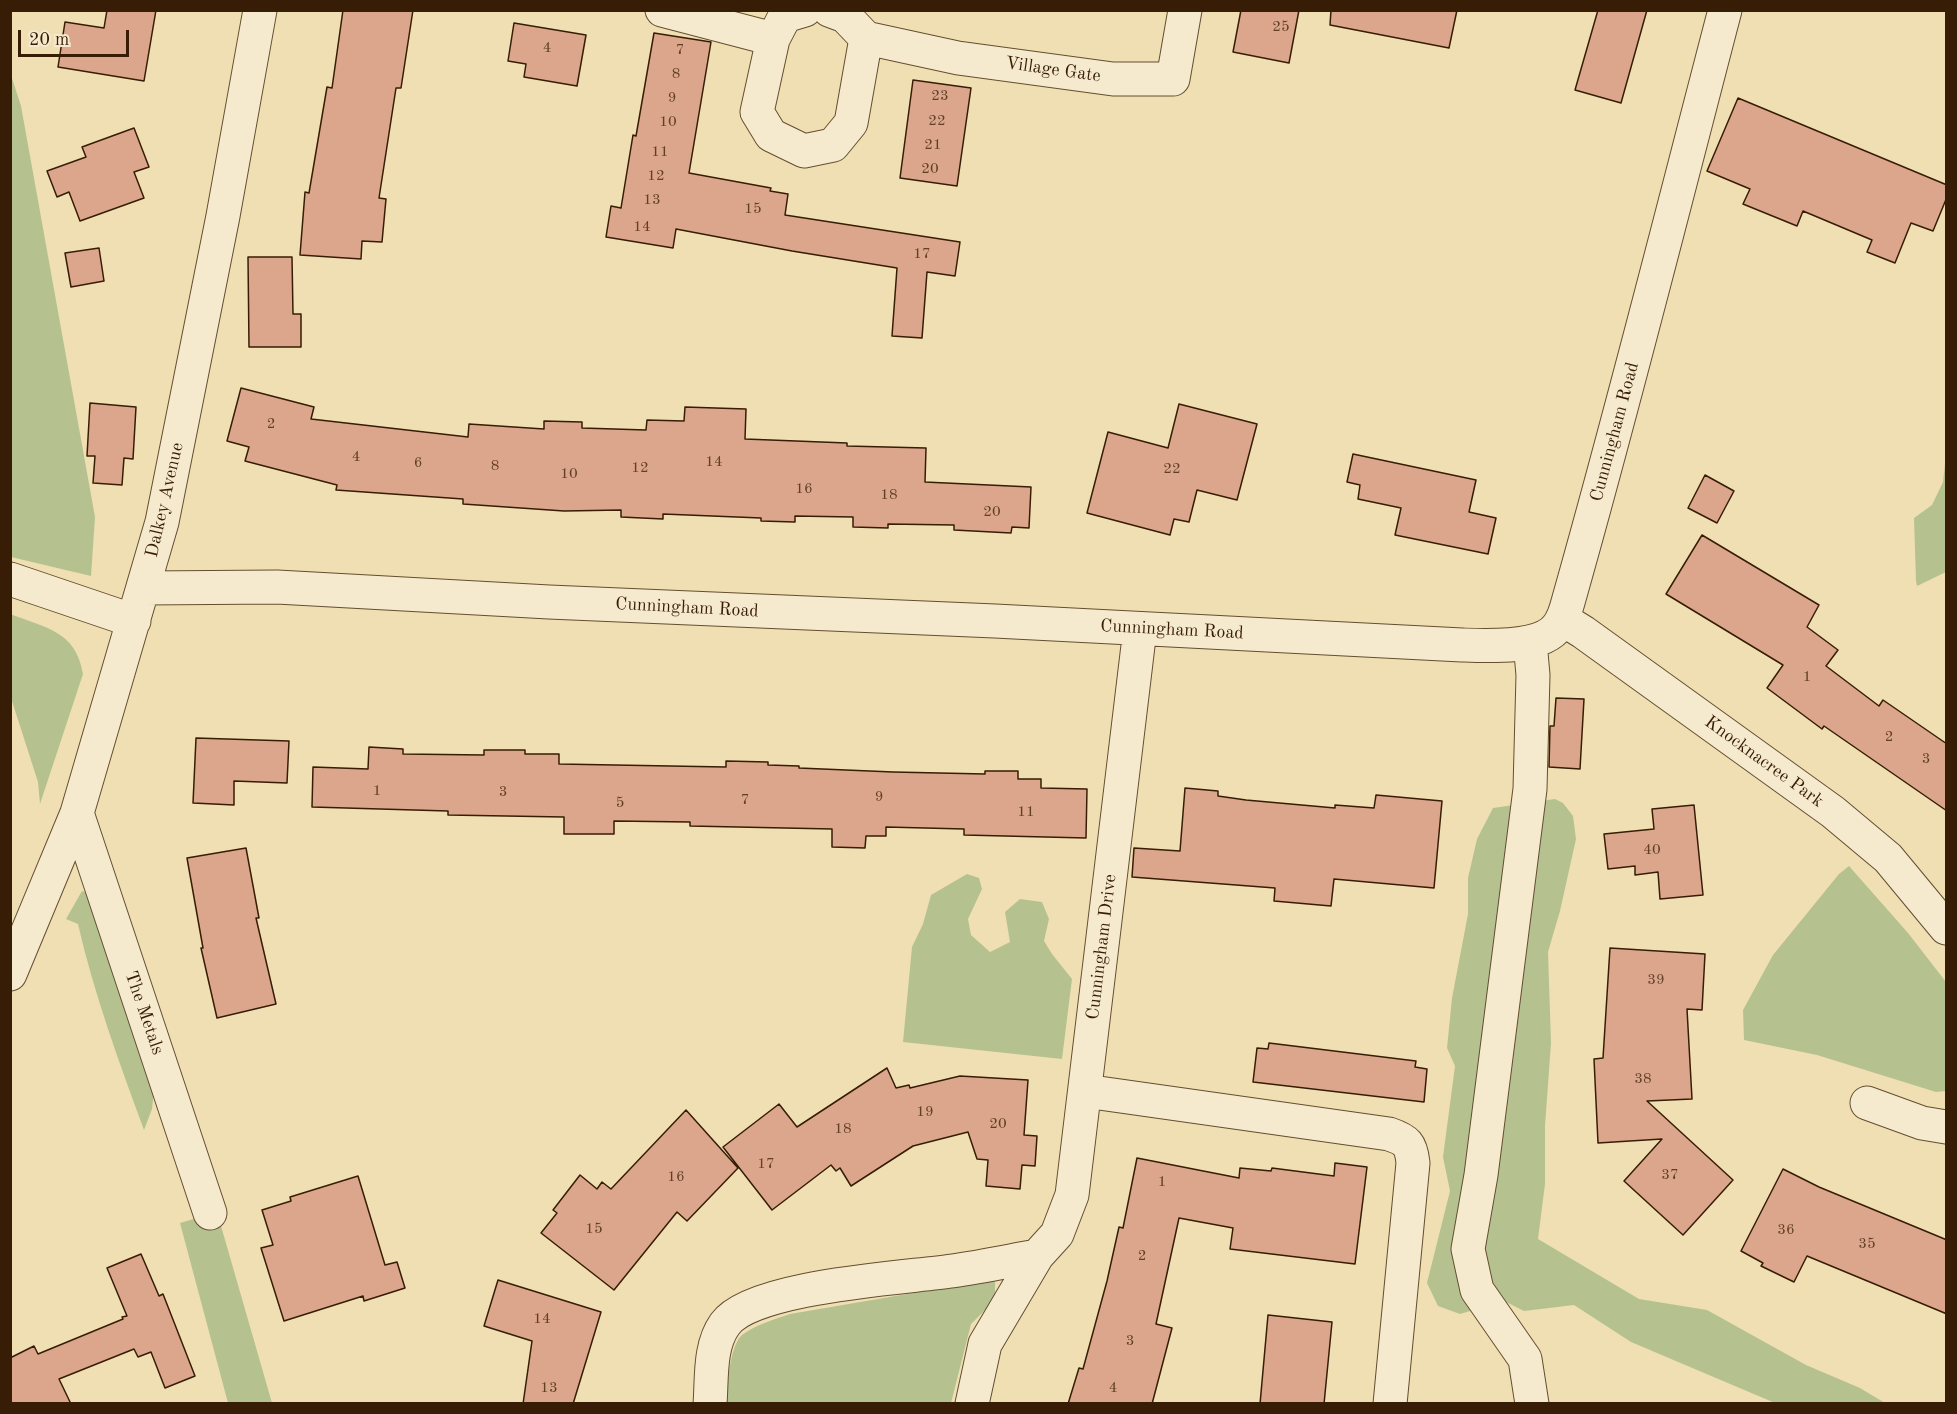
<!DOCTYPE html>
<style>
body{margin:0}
#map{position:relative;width:1957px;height:1414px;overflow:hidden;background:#efdfb3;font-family:"Old Standard TT",serif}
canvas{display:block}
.frame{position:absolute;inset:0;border:12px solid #371d05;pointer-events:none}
.scale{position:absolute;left:18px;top:30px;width:111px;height:27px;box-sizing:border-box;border:3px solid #371d05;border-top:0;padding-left:8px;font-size:18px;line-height:21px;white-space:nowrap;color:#371d05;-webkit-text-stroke:4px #f5eace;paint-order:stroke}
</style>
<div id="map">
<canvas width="1957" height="1414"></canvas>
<div class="frame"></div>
<div class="scale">20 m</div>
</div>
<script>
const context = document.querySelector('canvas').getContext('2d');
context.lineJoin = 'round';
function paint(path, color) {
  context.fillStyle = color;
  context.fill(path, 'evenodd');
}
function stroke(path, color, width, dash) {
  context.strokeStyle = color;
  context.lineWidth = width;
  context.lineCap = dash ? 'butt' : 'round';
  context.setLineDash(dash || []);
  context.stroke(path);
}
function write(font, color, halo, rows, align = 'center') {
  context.font = font + ' "Old Standard TT",serif';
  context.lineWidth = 6;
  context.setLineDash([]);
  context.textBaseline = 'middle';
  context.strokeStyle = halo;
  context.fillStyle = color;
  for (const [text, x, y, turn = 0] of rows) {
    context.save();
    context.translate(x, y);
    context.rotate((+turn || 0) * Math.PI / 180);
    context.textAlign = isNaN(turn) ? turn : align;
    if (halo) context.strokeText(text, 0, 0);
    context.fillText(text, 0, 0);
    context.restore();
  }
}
paint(new Path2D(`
 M 10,72 L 21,106 L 95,517 L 91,576 L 11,557 Z
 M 1946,454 L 1946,572 L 1917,586 L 1916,581 L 1914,518 L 1932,505 L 1943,482 Z
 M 10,614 C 46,628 76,631 83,674 L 40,804 L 38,782 L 11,698 Z
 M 1555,799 L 1563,803 L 1573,816 L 1576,839 L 1560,911 L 1548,952 L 1551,1043 L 1545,1126 L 1545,1184 L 1538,1239 L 1639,1299 L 1707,1310 L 1806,1365 L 1860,1388 L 1885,1403 L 1775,1403 L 1631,1342 L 1574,1305 L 1524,1311 L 1504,1301 L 1460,1314 L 1438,1306 L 1427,1283 L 1450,1191 L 1443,1157 L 1455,1066 L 1447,1048 L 1452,998 L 1468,914 L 1468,878 L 1477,839 L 1493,808 Z
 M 1849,866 L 1908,933 L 1946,982 L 1946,1091 L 1936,1092 L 1817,1055 L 1744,1040 L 1743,1010 L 1773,955 L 1839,874 Z
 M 967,874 L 979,878 L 982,889 L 968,919 L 971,935 L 990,952 L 1010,942 L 1005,912 L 1020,899 L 1042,902 L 1049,919 L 1044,941 L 1052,954 L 1072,979 L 1062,1059 L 903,1042 L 912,947 L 923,924 L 931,895 Z
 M 82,891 L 98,896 L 154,1090 L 152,1109 L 144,1130 C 119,1062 94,994 78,924 L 66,919 Z
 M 217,1212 L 272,1403 L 228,1403 L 180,1223 Z
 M 995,1279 L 995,1300 L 971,1324 L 951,1403 L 725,1404 C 728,1386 729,1347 742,1335 C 755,1325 775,1319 790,1314 Z`), '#b5c290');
const building = new Path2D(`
 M 107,10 L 156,10 L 144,81 L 58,67 L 65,22 L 104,28 Z
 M 343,10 L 413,10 L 401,88 L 396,88 L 379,198 L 386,199 L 382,242 L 362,241 L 361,259 L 300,255 L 305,192 L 309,193 L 327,87 L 332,88 Z
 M 1241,10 L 1299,10 L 1289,63 L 1233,52 Z
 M 1331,10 L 1457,10 L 1449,48 L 1330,25 Z
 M 1598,10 L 1647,10 L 1621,103 L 1575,90 Z
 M 514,23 L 586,35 L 577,86 L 524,77 L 526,64 L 508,61 Z
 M 654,33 L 711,42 L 689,173 L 771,188 L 770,191 L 788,194 L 785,215 L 960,242 L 955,276 L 927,272 L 922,338 L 892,336 L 897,268 L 792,251 L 676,229 L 673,248 L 606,237 L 611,206 L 621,208 L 633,135 L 636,136 Z
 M 913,80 L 971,88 L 957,186 L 900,178 Z
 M 1738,98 L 1947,185 L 1947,197 L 1933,231 L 1911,223 L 1895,263 L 1867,252 L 1872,240 L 1803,211 L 1797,226 L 1743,204 L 1750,189 L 1707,171 Z
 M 134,128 L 149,167 L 134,172 L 144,198 L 80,221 L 69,192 L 57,197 L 47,171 L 86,157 L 82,147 Z
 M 99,248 L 104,281 L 71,287 L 65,253 Z
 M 248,257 L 292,257 L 293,314 L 301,314 L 301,347 L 249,347 Z
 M 241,388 L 314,407 L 311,419 L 468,437 L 469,424 L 544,429 L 544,421 L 582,422 L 582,428 L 646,430 L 647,420 L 684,421 L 685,407 L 746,409 L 745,439 L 847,443 L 847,446 L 926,448 L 925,482 L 1031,487 L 1029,528 L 1012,527 L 1011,533 L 954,530 L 954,525 L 888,524 L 888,528 L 853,527 L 853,517 L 795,516 L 795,522 L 761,521 L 761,518 L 663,514 L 663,519 L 621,517 L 621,510 L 564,511 L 463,504 L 463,499 L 336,490 L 337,485 L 245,461 L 249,447 L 227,441 Z
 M 90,403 L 136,407 L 133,459 L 124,458 L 122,485 L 93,483 L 95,456 L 87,456 Z
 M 1179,404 L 1257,424 L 1237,500 L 1197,490 L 1189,522 L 1174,519 L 1170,535 L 1087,513 L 1108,432 L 1168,448 Z
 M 1353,454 L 1476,480 L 1469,512 L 1496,518 L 1488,554 L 1395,535 L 1401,508 L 1358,499 L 1360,485 L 1347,482 Z
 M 1705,475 L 1734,491 L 1717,523 L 1688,508 Z
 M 1702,535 L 1819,605 L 1807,627 L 1838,650 L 1826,666 L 1879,706 L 1883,700 L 1947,744 L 1947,811 L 1824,726 L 1822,729 L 1767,688 L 1783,665 L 1666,594 Z
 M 1556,698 L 1584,699 L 1580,769 L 1549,767 L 1550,726 L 1554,726 Z
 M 196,738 L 289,741 L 287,783 L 234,781 L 234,805 L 193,803 Z
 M 369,747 L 403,749 L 403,754 L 484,755 L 484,750 L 525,750 L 525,754 L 559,754 L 559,764 L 726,767 L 726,761 L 768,762 L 768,765 L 799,766 L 799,768 L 893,772 L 985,774 L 985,771 L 1018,771 L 1018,779 L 1041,779 L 1041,788 L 1087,789 L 1086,838 L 964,835 L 964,829 L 886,827 L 886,836 L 866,836 L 865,848 L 832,847 L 832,829 L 690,826 L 690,822 L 614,821 L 614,834 L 564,834 L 564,817 L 448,815 L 448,811 L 312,807 L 313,767 L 368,769 Z
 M 1185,788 L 1218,791 L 1218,796 L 1246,800 L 1335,808 L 1335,805 L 1374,808 L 1376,795 L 1442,801 L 1434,888 L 1334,879 L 1331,906 L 1274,901 L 1275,888 L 1132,877 L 1134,848 L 1180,851 Z
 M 1694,805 L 1703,895 L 1660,899 L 1658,872 L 1635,875 L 1635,866 L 1608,869 L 1604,834 L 1654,829 L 1652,809 Z
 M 246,848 L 259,918 L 256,918 L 276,1004 L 217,1018 L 201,948 L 203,948 L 187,858 Z
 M 1610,948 L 1705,954 L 1702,1010 L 1687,1009 L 1692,1099 L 1647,1101 L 1733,1180 L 1683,1235 L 1624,1181 L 1662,1139 L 1598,1143 L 1594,1059 L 1603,1058 Z
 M 1269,1043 L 1416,1061 L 1415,1067 L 1427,1069 L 1424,1102 L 1253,1082 L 1257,1048 L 1268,1049 Z
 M 887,1068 L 896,1088 L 909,1085 L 910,1088 L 960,1076 L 1028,1080 L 1024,1135 L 1037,1136 L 1035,1166 L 1022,1165 L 1020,1189 L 986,1186 L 988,1160 L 977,1159 L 968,1132 L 913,1146 L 851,1186 L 840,1168 L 836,1171 L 831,1165 L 772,1210 L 723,1147 L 779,1104 L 797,1127 Z
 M 686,1110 L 738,1168 L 687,1221 L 677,1212 L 614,1290 L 541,1233 L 557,1213 L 553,1210 L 580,1175 L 597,1189 L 602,1182 L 611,1189 Z
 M 1137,1158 L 1239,1178 L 1240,1168 L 1271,1171 L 1272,1168 L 1334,1176 L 1335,1163 L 1367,1167 L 1355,1264 L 1230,1249 L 1233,1228 L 1179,1218 L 1156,1324 L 1172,1328 L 1152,1404 L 1068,1404 L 1079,1368 L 1083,1369 L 1107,1281 L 1119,1227 L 1123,1228 Z
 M 1783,1169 L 1819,1187 L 1947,1240 L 1947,1314 L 1807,1256 L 1794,1282 L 1761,1266 L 1763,1263 L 1741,1251 Z
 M 358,1176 L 385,1265 L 397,1262 L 405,1288 L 364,1301 L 363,1296 L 284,1321 L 261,1248 L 273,1245 L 262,1210 L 291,1201 L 290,1197 Z
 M 141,1254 L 159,1296 L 163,1294 L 195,1376 L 165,1388 L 151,1352 L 138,1357 L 134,1349 L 59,1379 L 71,1404 L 10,1404 L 10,1358 L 34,1346 L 38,1354 L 123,1319 L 122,1317 L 127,1316 L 107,1268 Z
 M 498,1280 L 601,1312 L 573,1404 L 523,1404 L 532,1341 L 484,1326 Z
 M 1268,1315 L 1332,1322 L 1324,1404 L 1260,1404 Z`);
paint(building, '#dba68b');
stroke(building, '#371d05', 1.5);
const minor = new Path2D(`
 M 662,10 L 773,39
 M 805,10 L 785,16 L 773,39 L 757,112 L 771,135 L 804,151 L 833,145 L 851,123 L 866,38
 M 829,10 L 845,16 L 866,38 L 958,58 L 1113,79 L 1173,79 L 1185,10
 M 10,579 L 134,621
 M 144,588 L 277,587 L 549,602 L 995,621 L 1462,645 C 1488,646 1542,649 1558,626 C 1565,617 1567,605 1570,595 C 1625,401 1674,205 1725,10
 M 1562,619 L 1583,632 L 1833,812 L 1888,858 L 1946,928
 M 1530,642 L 1533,675 L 1530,789 L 1481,1175 L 1468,1249 L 1477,1290 L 1525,1359 L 1532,1404
 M 77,813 L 210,1213
 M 10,974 L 77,813 L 162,522 L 223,216 L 260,10
 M 1085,1091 L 1389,1134 C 1407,1140 1411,1144 1413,1163 L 1390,1404
 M 1867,1103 L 1922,1123 L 1946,1127
 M 710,1404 C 712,1378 709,1346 725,1324 C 752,1286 904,1278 952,1271 C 981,1267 1009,1261 1037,1256
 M 972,1404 L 985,1344 L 1037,1256 L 1057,1234 L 1072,1195 L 1140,629`);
stroke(minor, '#654e30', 35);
stroke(minor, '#f5eace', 33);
write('15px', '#603f26', null, [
 ["25",1281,27],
 ["4",547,48],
 ["7",680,50],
 ["8",676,74],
 ["23",940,96],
 ["9",672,98],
 ["22",937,121],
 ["10",668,122],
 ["21",933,145],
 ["11",660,152],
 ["20",930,169],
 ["12",656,176],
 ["13",652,200],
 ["15",753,209],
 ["14",642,227],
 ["17",922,254],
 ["2",271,424],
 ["4",356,457],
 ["14",714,462],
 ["6",418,463],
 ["8",495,466],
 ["12",640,468],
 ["22",1172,469],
 ["10",569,474],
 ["16",804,489],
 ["18",889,495],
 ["20",992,512],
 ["1",1807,677],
 ["2",1889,737],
 ["3",1926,759],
 ["1",377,791],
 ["3",503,792],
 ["9",879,797],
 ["7",745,800],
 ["5",620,803],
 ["11",1026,812],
 ["40",1652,850],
 ["39",1656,980],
 ["38",1643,1079],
 ["19",925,1112],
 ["20",998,1124],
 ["18",843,1129],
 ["17",766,1164],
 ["37",1670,1175],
 ["16",676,1177],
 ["1",1162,1182],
 ["15",594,1229],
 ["36",1786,1230],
 ["35",1867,1244],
 ["2",1142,1256],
 ["14",542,1319],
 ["3",1130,1341],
 ["13",549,1388],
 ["4",1113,1388]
]);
write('18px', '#371d05', '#f5eace', [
 ["Village Gate",1053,70,8],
 ["Cunningham Road",1615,432,-75],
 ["Dalkey Avenue",165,500,-77],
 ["Cunningham Road",687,608,3],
 ["Cunningham Road",1172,630,3],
 ["Knocknacree Park",1764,762,36],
 ["Cunningham Drive",1102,947,-83],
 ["The Metals",144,1013,71]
]);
</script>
